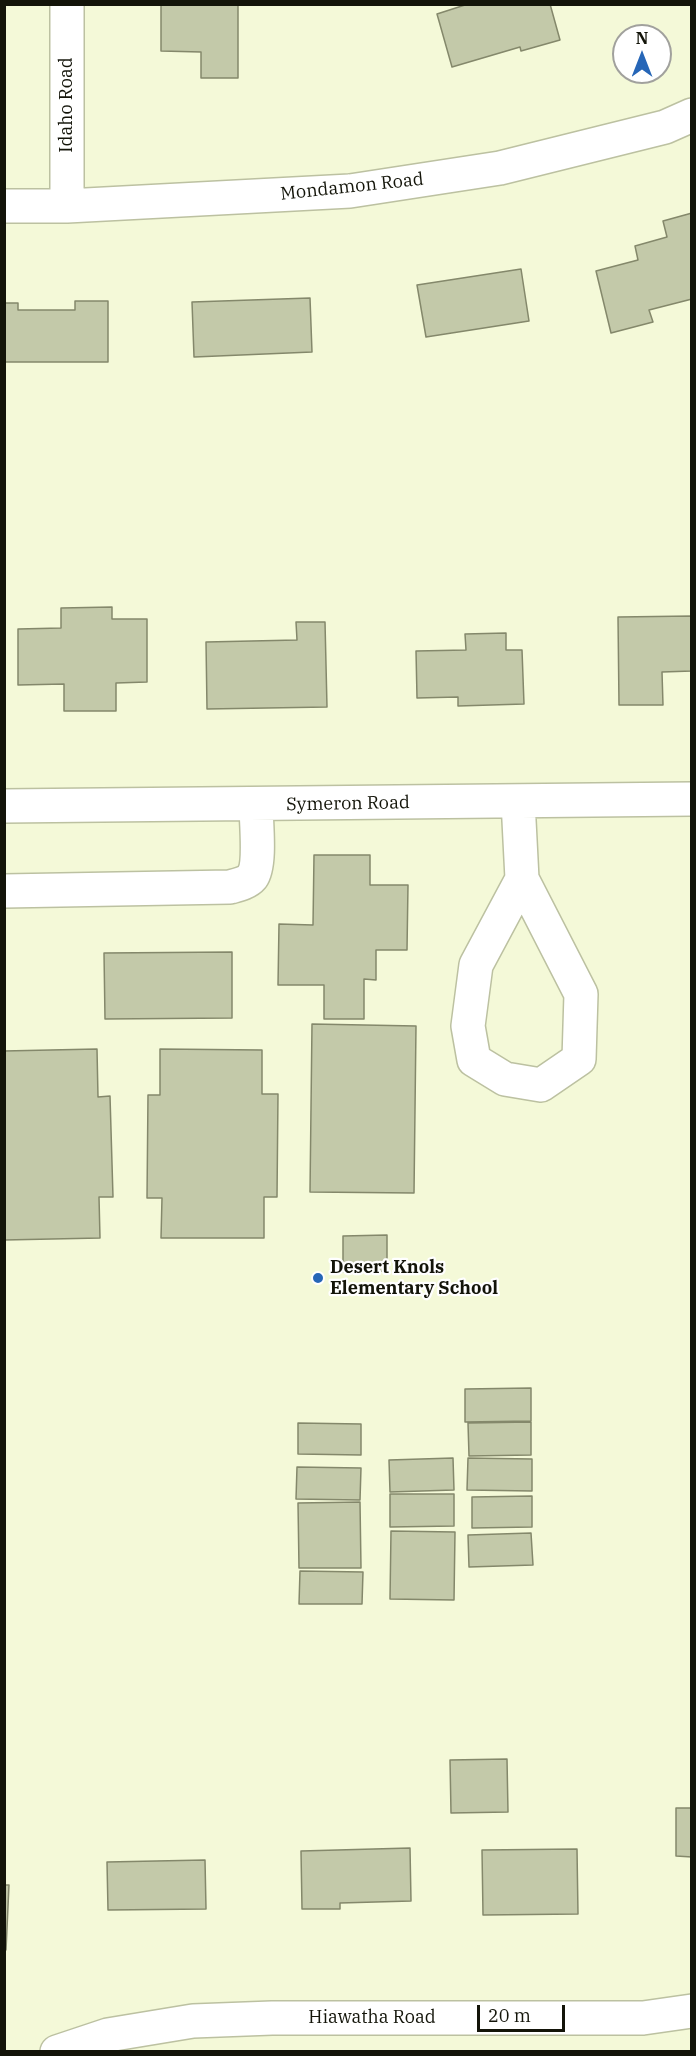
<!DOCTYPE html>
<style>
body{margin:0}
#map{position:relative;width:696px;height:2056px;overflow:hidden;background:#f4f9d8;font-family:"IBM Plex Serif",serif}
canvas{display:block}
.frame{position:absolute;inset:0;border:6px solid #131409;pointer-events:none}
.north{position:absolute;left:612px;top:24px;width:60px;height:60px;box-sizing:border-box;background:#fff;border:2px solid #a1a19d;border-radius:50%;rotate:0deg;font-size:16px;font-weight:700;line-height:24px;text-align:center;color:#131409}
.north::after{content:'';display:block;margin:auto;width:21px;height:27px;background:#2666b7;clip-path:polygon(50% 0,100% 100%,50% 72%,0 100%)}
.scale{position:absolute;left:477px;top:2005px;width:88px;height:27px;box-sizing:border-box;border:3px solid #131409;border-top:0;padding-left:8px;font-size:18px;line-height:21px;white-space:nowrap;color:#131409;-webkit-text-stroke:4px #fff;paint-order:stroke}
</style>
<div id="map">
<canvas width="696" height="2056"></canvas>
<div class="frame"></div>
<div class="north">N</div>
<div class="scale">20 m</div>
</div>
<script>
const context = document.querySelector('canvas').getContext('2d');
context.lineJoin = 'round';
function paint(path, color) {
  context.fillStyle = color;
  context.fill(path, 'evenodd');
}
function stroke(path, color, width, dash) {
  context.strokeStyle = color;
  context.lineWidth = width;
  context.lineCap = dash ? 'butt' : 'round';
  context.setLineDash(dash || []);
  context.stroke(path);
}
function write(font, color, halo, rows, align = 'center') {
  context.font = font + ' "IBM Plex Serif",serif';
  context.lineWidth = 4.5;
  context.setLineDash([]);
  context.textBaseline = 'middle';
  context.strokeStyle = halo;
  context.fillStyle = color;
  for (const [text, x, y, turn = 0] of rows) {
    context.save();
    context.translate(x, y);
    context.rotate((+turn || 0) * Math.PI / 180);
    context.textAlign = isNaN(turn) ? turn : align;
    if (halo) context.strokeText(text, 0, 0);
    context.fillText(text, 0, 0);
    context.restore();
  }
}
const building = new Path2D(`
 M 161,4 L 238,4 L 238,78 L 201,78 L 201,52 L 161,51 Z
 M 468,4 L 550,4 L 560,40 L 521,51 L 520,47 L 452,67 L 437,14 Z
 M 692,213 L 692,299 L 649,310 L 653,322 L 611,333 L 596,271 L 638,260 L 635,246 L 667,237 L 663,221 Z
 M 521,269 L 529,321 L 426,337 L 417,285 Z
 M 310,298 L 312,352 L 194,357 L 192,302 Z
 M 75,301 L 108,301 L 108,362 L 4,362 L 4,303 L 18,303 L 18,310 L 75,310 Z
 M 112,607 L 112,619 L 147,619 L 147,682 L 116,683 L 116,711 L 64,711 L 64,684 L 18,685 L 18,629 L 61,628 L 61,608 Z
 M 692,616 L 692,671 L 662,672 L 663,705 L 619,705 L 618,617 Z
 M 296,622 L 325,622 L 327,707 L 207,709 L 206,642 L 297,640 Z
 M 506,633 L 506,650 L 522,650 L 524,704 L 458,706 L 458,697 L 417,698 L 416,651 L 466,650 L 465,634 Z
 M 314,855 L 370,855 L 370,885 L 408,885 L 407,950 L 376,950 L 376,980 L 364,979 L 364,1019 L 324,1019 L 324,985 L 278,985 L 279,924 L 313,925 Z
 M 232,952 L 232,1018 L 105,1019 L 104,953 Z
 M 312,1024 L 416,1026 L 414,1193 L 310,1192 Z
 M 97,1049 L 98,1097 L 110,1096 L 113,1197 L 99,1197 L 100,1238 L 4,1240 L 4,1051 Z
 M 160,1049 L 262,1050 L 262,1094 L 278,1094 L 277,1197 L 264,1197 L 264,1238 L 161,1238 L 162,1198 L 147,1198 L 148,1095 L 160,1095 Z
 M 387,1235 L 387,1271 L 343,1272 L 343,1236 Z
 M 531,1388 L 531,1421 L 465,1422 L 465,1389 Z
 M 531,1422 L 531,1455 L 469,1456 L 468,1423 Z
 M 298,1423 L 361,1424 L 361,1455 L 298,1454 Z
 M 453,1458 L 454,1490 L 390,1492 L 389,1460 Z
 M 468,1458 L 532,1459 L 532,1491 L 467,1490 Z
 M 297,1467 L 361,1468 L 360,1500 L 296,1499 Z
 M 390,1494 L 454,1494 L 454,1526 L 390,1527 Z
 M 532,1496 L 532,1527 L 472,1528 L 472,1497 Z
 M 360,1502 L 361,1568 L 299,1568 L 298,1503 Z
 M 391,1531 L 455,1532 L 454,1600 L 390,1599 Z
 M 531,1533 L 533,1565 L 469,1567 L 468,1535 Z
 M 300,1571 L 363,1572 L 362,1604 L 299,1604 Z
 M 507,1759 L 508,1812 L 451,1813 L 450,1760 Z
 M 676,1808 L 692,1808 L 692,1857 L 676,1856 Z
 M 410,1848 L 411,1901 L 340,1903 L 340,1909 L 302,1909 L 301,1851 Z
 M 577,1849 L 578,1914 L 483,1915 L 482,1850 Z
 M 205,1860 L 206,1909 L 108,1910 L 107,1862 Z
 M 4,1885 L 9,1885 L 6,1950 L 4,1950 Z`);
paint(building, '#c3c9a9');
stroke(building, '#84886b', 1.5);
const minor = new Path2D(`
 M 67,4 L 67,206
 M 4,206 L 67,206 L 350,191 L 500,168 L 665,127 L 692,115
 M 518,801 L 522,879 L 476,965 L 468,1026 L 474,1060 L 505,1079 L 541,1085 L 579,1059 L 581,994 L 522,879
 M 4,806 L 692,799
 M 4,891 L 230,887 C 237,885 247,883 252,877 C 261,865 256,821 256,805
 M 57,2052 L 108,2035 L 193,2021 L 272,2018 L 643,2018 L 692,2011`);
stroke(minor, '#bcc1a1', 36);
stroke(minor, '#fff', 33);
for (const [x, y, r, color] of [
 [318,1278,6,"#2666b7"]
]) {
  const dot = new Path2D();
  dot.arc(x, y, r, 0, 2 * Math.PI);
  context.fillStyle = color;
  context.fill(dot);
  stroke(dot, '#fff', 2);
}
write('18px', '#131409', '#fff', [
 ["Idaho Road",67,105,-90],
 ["Mondamon Road",352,187,-6],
 ["Symeron Road",348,804,-1],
 ["Hiawatha Road",372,2018]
]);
write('bold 18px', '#131409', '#fff', [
 ["Desert Knols",330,1268],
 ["Elementary School",330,1289]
], 'left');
</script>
